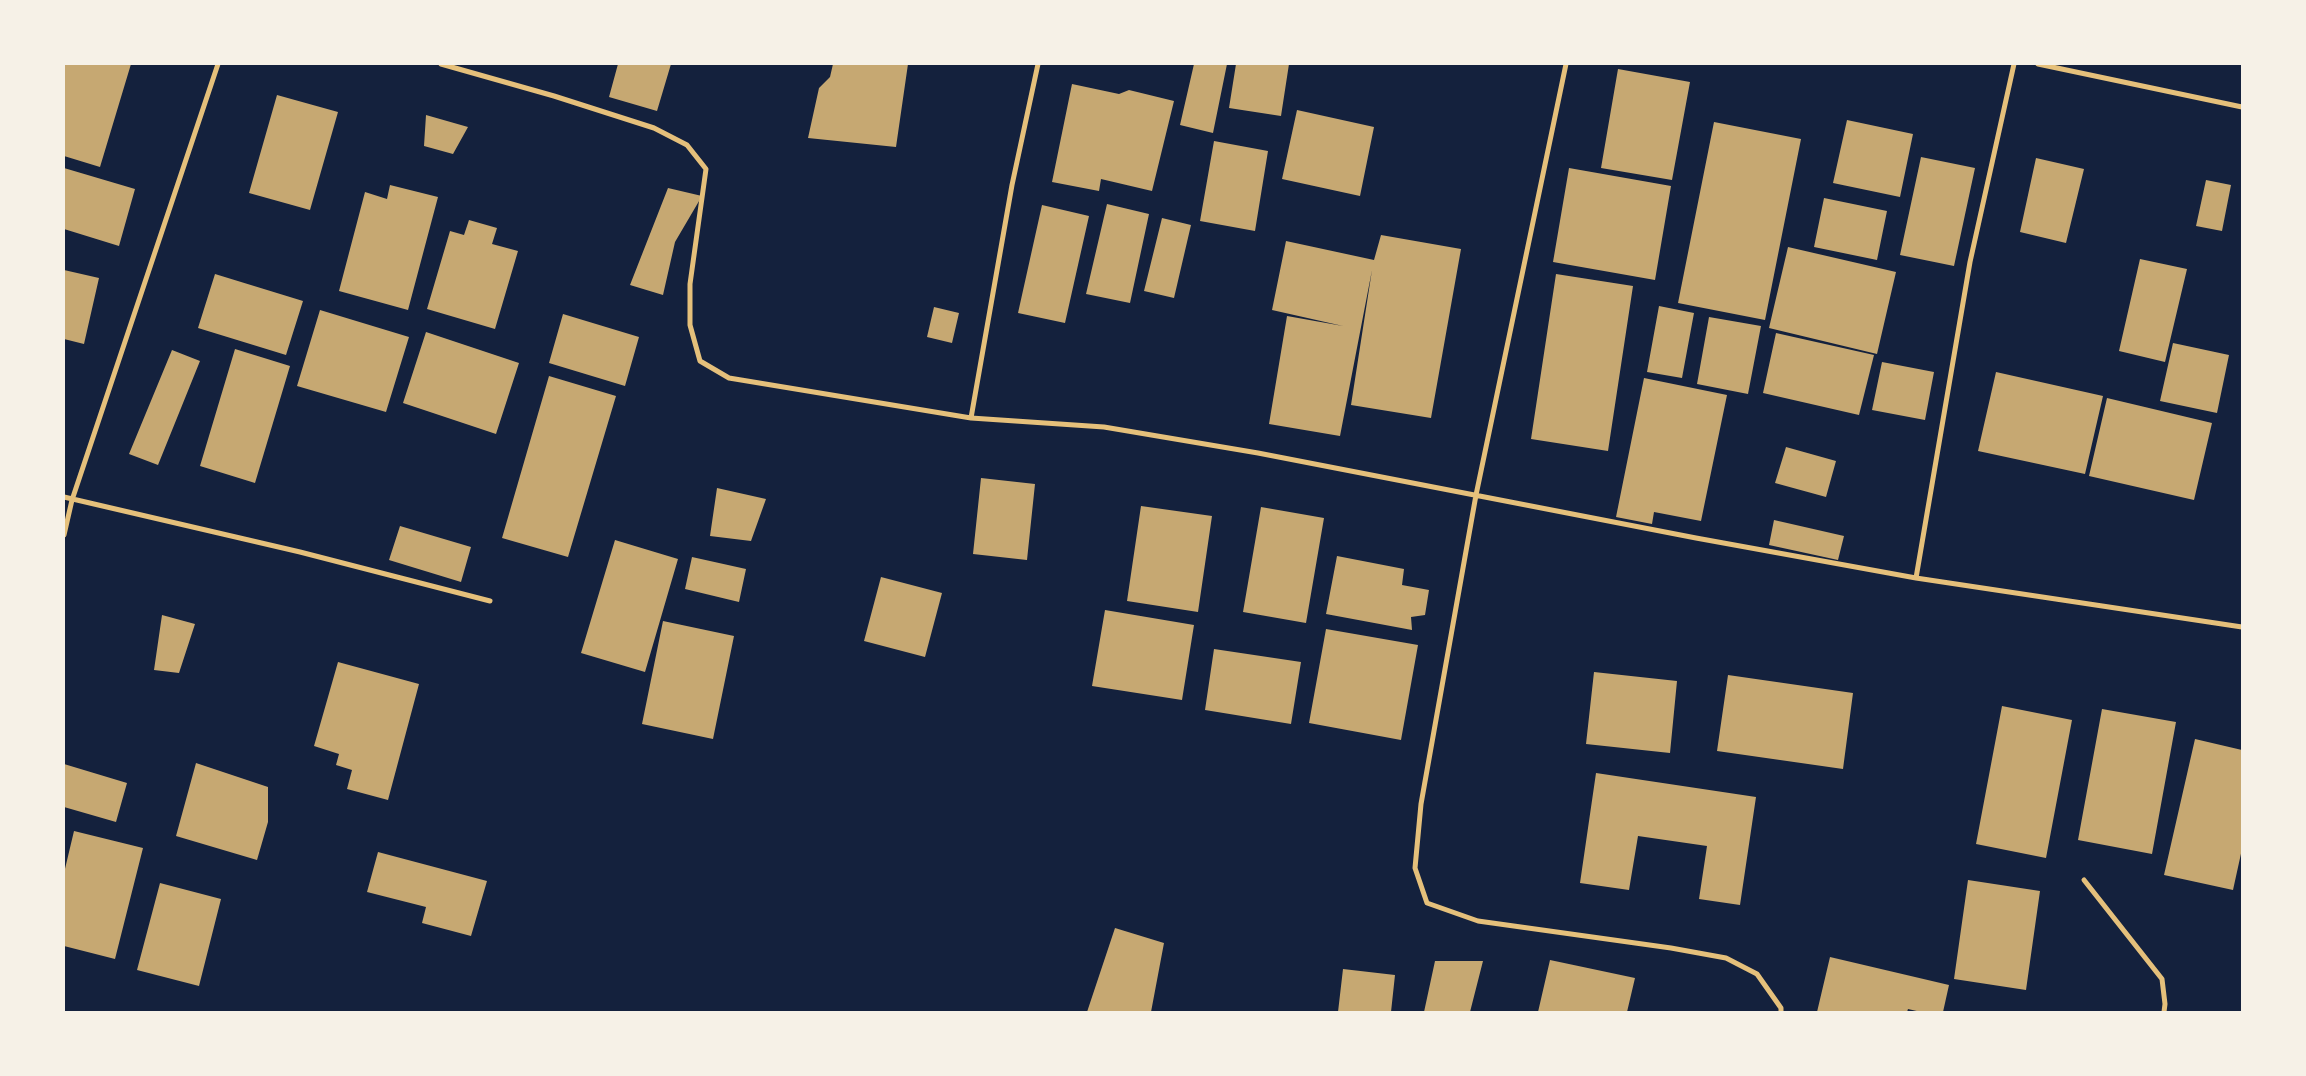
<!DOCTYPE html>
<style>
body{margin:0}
#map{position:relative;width:2306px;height:1076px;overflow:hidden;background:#14213d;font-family:"Nunito Sans",sans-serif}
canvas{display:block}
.frame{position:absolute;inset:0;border:65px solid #f6f1e7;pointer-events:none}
</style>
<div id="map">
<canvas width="2306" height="1076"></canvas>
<div class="frame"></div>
</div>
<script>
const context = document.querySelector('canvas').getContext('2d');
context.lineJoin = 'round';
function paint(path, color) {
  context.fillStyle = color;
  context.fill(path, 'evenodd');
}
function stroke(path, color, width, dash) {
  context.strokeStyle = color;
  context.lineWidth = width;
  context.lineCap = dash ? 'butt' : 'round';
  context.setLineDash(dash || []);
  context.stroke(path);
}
paint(new Path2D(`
 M 64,64 L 131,64 L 100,167 L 64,156 Z
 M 618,64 L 671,64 L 657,111 L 609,97 Z
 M 833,64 L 908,64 L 896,147 L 808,138 L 819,88 L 830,77 Z
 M 1194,64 L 1227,64 L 1213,133 L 1180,125 Z
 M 1236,64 L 1289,64 L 1281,116 L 1229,108 Z
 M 1618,69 L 1690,82 L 1672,180 L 1601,168 Z
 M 1072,84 L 1119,94 L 1129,90 L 1174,101 L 1152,191 L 1101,179 L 1099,191 L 1052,182 Z
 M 277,95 L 338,112 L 310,210 L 249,193 Z
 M 1297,110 L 1374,127 L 1360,196 L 1282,179 Z
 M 426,115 L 468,127 L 453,154 L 424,146 Z
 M 1847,120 L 1913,134 L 1900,197 L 1833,183 Z
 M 1714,122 L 1801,139 L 1765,320 L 1678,303 Z
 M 1214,141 L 1268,151 L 1255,231 L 1200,221 Z
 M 1921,157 L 1975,168 L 1954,266 L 1900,255 Z
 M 2036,158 L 2084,169 L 2066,243 L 2020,232 Z
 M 64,168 L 135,189 L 119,246 L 64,229 Z
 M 1569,168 L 1671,186 L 1655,280 L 1553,262 Z
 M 2206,180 L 2231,185 L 2222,231 L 2196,226 Z
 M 390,185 L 438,197 L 408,310 L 339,291 L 365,192 L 387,199 Z
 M 668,188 L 702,196 L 675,242 L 663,295 L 630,285 Z
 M 1824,198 L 1887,211 L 1877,260 L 1814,247 Z
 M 1107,204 L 1149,214 L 1130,303 L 1086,294 Z
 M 1042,205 L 1089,216 L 1065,323 L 1018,313 Z
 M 1162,218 L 1191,225 L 1174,298 L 1144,291 Z
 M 469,220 L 497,228 L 492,244 L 518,251 L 495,329 L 427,309 L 450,231 L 464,235 Z
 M 1381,235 L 1461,249 L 1431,418 L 1351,405 L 1372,270 L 1340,436 L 1269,424 L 1287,316 L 1343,326 L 1272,310 L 1286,241 L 1374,260 Z
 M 1788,247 L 1896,272 L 1877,354 L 1769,328 Z
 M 2140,259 L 2187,269 L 2165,362 L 2119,351 Z
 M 64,270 L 99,278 L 84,344 L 64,339 Z
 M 215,274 L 303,301 L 286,355 L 198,328 Z
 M 1556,274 L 1633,286 L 1608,451 L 1531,439 Z
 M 1659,306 L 1694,313 L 1682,378 L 1647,372 Z
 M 934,307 L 959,313 L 952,343 L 927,337 Z
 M 320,310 L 409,337 L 386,412 L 297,386 Z
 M 563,314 L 639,337 L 625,386 L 549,363 Z
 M 1709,317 L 1761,326 L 1748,394 L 1697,384 Z
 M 426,332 L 519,363 L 496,434 L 403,403 Z
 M 1776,333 L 1874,355 L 1859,415 L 1763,393 Z
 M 2173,343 L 2229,355 L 2217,413 L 2160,401 Z
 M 235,349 L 290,366 L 255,483 L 200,466 Z
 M 172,350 L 200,361 L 158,465 L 129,454 Z
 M 1882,362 L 1934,372 L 1925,420 L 1872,410 Z
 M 1996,372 L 2103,396 L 2085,474 L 1978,451 Z
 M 549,376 L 616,396 L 568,557 L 502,538 Z
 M 1644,378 L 1727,395 L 1701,521 L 1654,512 L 1652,524 L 1616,517 Z
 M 2107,398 L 2212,423 L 2194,500 L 2089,476 Z
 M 1786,447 L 1836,461 L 1826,497 L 1775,483 Z
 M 981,478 L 1035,484 L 1027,560 L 973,554 Z
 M 717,488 L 766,499 L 751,541 L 710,536 Z
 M 1141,506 L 1212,516 L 1198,612 L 1127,601 Z
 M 1261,507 L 1324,518 L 1306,623 L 1243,612 Z
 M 1774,520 L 1844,536 L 1838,560 L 1769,545 Z
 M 400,526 L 471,547 L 461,582 L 389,560 Z
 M 615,540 L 678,559 L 645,672 L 581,653 Z
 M 1337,556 L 1404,569 L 1402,585 L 1429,590 L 1425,615 L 1411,617 L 1412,630 L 1326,614 Z
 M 692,557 L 746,569 L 739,602 L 685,589 Z
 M 881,577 L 942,593 L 925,657 L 864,641 Z
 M 1105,610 L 1194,625 L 1182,700 L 1092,686 Z
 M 162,615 L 195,624 L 179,673 L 154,670 Z
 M 663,621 L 734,636 L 713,739 L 642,724 Z
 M 1326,629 L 1418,645 L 1401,740 L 1309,723 Z
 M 1214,649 L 1301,662 L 1291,724 L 1205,710 Z
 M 338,662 L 419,684 L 388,800 L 347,789 L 352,770 L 336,765 L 339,754 L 314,746 Z
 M 1594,672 L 1677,681 L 1670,753 L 1586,744 Z
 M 1728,675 L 1853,693 L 1843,769 L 1717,751 Z
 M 2002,706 L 2072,720 L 2046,858 L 1976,844 Z
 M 2102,709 L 2176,722 L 2152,854 L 2078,840 Z
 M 2195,739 L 2242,750 L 2242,849 L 2233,890 L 2164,875 Z
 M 196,763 L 268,787 L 268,822 L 257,860 L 176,836 Z
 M 64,764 L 127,783 L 116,822 L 64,807 Z
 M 1596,773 L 1756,797 L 1740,905 L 1699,899 L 1707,846 L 1638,836 L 1629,890 L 1580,883 Z
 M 74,831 L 143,848 L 115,959 L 64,946 L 64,873 Z
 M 378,852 L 487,881 L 471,936 L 422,923 L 426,907 L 367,892 Z
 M 1968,880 L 2040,891 L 2026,990 L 1954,979 Z
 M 160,883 L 221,899 L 199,986 L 137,970 Z
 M 1115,928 L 1164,943 L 1151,1012 L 1087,1012 Z
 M 1830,957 L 1949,985 L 1943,1012 L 1921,1012 L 1908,1009 L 1907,1012 L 1817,1012 Z
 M 1550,960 L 1635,978 L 1627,1012 L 1538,1012 Z
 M 1435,961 L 1483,961 L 1470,1012 L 1424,1012 Z
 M 1343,969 L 1395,975 L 1391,1012 L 1338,1012 Z`), '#c6a872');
stroke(new Path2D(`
 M 441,64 L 554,96 L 654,128 L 687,145 L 706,169 L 690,284 L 690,325 L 700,361 L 729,378 L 971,418 L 1104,427 L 1258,453 L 1696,538 L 1916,578 L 2242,627
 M 1566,64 L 1476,495 L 1421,804 L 1415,868 L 1427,903 L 1478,921 L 1671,948 L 1726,958 L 1757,974 L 1781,1008 L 1781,1012
 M 2038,64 L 2242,107
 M 971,418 L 1012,185 L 1038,64
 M 64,497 L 300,552 L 490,601
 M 64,535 L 72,500 L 218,64
 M 1916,578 L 1970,262 L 2014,64
 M 2084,880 L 2162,979 L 2165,1004 L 2164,1012`), '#e5c07b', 5);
</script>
